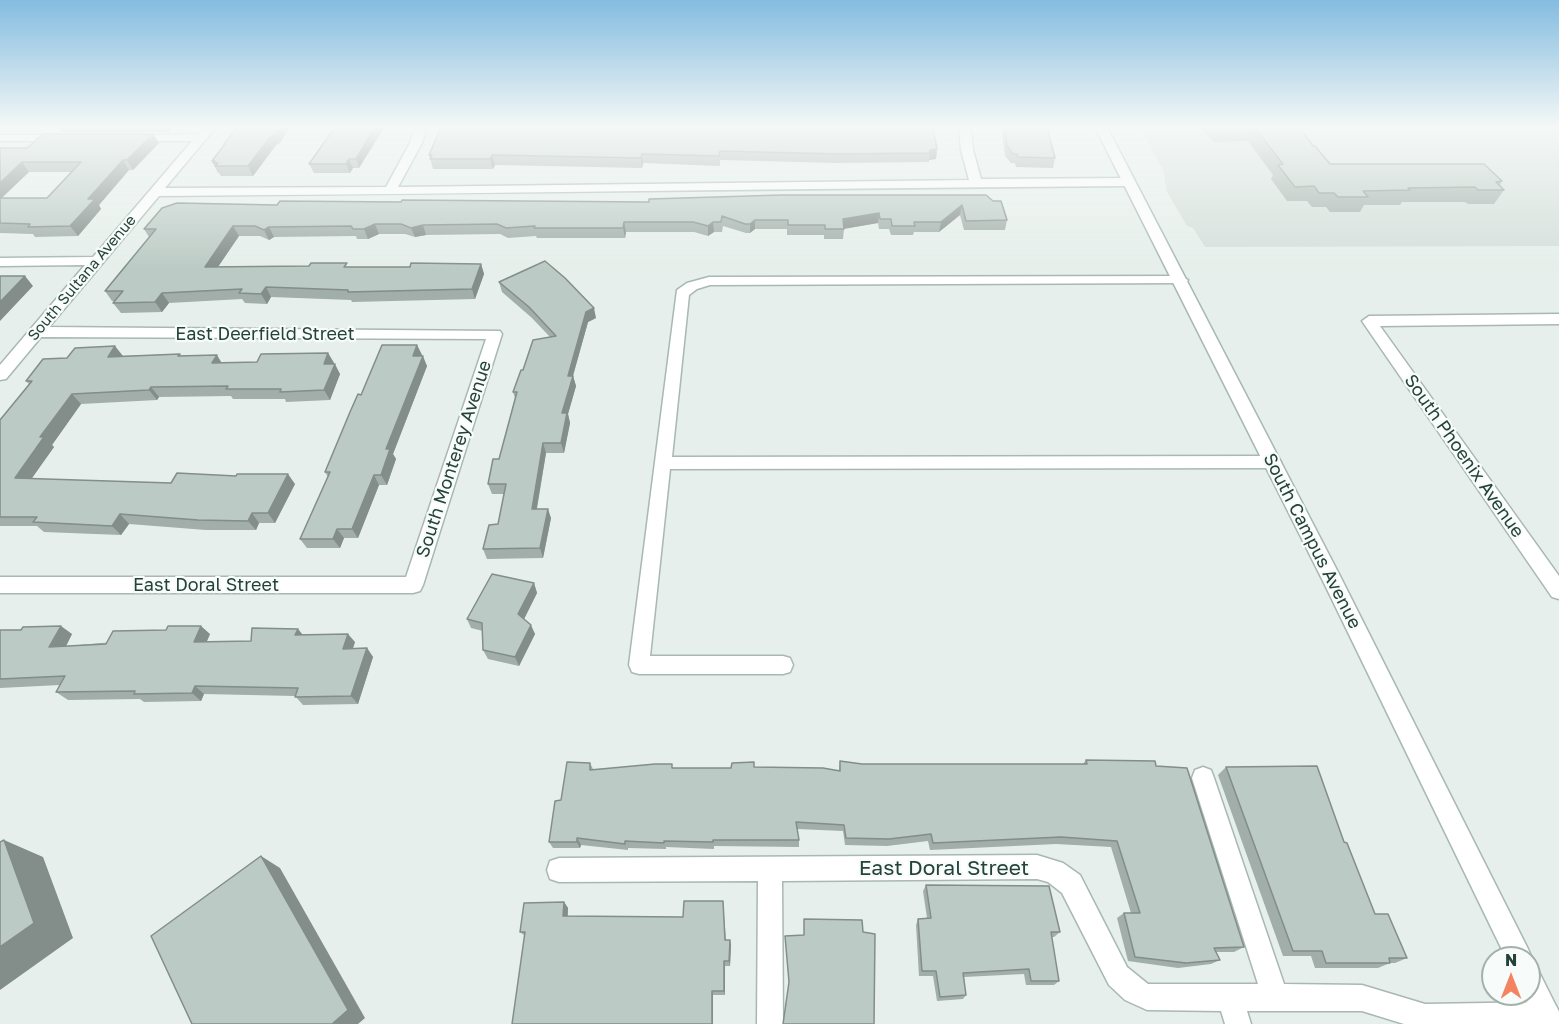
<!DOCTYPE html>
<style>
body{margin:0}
#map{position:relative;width:1559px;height:1024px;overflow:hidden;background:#e6efeb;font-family:"Golos Text",sans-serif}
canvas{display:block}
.north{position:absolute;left:1481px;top:946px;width:60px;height:60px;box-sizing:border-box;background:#f7fbf9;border:2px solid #a3b1ad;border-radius:50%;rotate:0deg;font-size:16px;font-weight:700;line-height:24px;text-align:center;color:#24423a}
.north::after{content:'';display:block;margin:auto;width:21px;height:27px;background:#f4845f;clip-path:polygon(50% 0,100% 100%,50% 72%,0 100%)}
</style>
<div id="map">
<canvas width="1559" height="1024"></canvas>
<div class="north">N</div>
</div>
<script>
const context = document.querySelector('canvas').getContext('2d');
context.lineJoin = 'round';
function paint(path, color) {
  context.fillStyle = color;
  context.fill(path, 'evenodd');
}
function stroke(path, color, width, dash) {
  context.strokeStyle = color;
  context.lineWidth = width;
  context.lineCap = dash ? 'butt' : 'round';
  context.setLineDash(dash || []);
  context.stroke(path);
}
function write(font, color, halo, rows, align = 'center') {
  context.font = font + ' "Golos Text",sans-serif';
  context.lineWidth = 4.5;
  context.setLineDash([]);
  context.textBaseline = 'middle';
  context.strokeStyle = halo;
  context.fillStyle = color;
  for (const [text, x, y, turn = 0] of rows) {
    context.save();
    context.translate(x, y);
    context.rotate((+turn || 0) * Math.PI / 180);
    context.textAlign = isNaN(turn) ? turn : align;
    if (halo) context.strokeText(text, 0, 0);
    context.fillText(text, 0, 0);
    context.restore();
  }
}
paint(new Path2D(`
 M 1140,127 L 1559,127 L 1559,246 L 1205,247 L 1193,228 L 1187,226 L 1166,190 L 1164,172 Z`), '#d4dfda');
const minor = new Path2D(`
 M 204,127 L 216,127 L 165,188 L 386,187 L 410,143 L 415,127 L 427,127 L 422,143 L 398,187 L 969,180 L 961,150 L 959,127 L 971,127 L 973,150 L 981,179 L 1129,178 L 1135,182 L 1129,186 C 805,188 482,194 159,196 L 49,327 L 500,331 L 502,334 L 423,585 L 420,591 L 413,593 L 0,593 L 0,577 L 406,577 L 486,339 L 41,337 L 6,379 L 0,380 L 0,365 L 85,265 L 0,266 L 0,258 L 93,257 L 192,141 L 131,141 L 127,140 L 127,136 L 198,134 Z
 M 0,135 L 61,135 L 67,138 L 61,141 L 0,141 Z
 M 1181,276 L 1188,280 L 1186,283 L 710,285 L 697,289 L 689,295 L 672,457 L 1272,456 L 1278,458 L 1281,462 L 1278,466 L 1272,468 L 670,469 L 650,656 L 783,656 L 790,658 L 793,665 L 790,672 L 783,674 L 639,674 L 632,672 L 629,665 L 677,290 L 687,283 L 709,277 Z
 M 1559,314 L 1559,324 L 1380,326 L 1559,576 L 1559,599 L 1552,597 L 1362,321 L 1369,316 Z
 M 1203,767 L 1211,770 L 1214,778 L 1284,984 L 1362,985 L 1425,1004 L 1547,1002 L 1556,1006 L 1559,1012 L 1557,1024 L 1404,1024 L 1362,1011 L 1247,1011 L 1251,1024 L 1225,1024 L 1221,1011 L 1147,1010 L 1125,1000 L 1109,985 L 1062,893 L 1048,882 L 1037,879 L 782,881 L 783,1024 L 757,1024 L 758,881 L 559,882 L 550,879 L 547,870 L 550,861 L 559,858 L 1037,855 L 1063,863 L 1080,875 L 1127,967 L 1148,984 L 1258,984 L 1192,778 L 1195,770 Z`);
const tertiary = new Path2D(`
 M 1095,127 L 1107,127 L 1340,576 L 1528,949 L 1532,958 L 1529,965 L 1529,958 L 1506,958 L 1324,583 Z
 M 1529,966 L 1538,970 L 1559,1012 L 1559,1024 L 1537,1024 L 1523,994 L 1529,994 Z`);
stroke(minor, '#a8b8b2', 3);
stroke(tertiary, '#a8b8b2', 3);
paint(minor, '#fff');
paint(tertiary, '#fff');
paint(new Path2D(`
 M 58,127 L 173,127 L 169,132 L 61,132 Z
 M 335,127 L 383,127 L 382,131 L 359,168 L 353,168 L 350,173 L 314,173 L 309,164 Z
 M 441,127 L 937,149 L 936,159 L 929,160 L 929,162 L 837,163 L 720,160 L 720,166 L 643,163 L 642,168 L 495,165 L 493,169 L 433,169 L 429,155 Z
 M 1001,127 L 1047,127 L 1055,158 L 1053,168 L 1016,167 L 1015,163 L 1011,163 L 1005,156 Z
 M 1199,127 L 1299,127 L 1313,146 L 1330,164 L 1502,181 L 1500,185 L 1504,190 L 1494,204 L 1468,204 L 1465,202 L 1402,202 L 1400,205 L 1364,205 L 1360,212 L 1330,212 L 1326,207 L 1312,207 L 1307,201 L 1287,201 L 1271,179 L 1273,175 L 1248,141 L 1214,142 Z
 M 153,134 L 159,143 L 133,170 L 129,170 L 99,205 L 101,209 L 78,236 L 35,237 L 33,234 L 0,233 L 0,148 L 27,148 ZM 29,172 L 72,172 L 47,198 L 2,198 Z
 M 280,143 L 276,145 L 253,176 L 221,176 L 219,173 L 218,173 L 212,161 L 224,145 L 224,144 Z
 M 986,195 L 1007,220 L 1005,230 L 964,230 L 960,215 L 939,232 L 914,232 L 913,235 L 891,235 L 889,229 L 879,229 L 878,223 L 844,229 L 843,239 L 824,239 L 824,235 L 787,235 L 787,229 L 755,229 L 750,233 L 746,233 L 723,226 L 722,232 L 714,232 L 708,236 L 694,232 L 626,232 L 625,238 L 537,238 L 536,236 L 508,238 L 500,234 L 426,235 L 415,237 L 405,234 L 379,234 L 368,239 L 357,239 L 356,236 L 274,237 L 269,240 L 260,236 L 239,236 L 218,267 L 410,267 L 481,264 L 484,274 L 475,299 L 352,302 L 351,300 L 271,297 L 267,304 L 245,303 L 242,299 L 169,303 L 162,312 L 121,313 L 113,303 L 115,301 L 112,301 L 105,291 L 149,237 L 144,229 L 277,205 L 401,202 L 649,202 Z
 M 499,282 L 596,318 L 588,322 L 573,376 L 576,386 L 568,414 L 570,423 L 564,453 L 546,453 L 537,509 L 551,518 L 543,558 L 487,559 L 483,549 L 498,524 L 504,494 L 492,494 L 488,484 L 499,459 L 515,398 L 513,392 L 523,370 L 550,337 L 532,318 L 502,292 Z
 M 417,345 L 422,355 L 421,356 L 427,366 L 393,454 L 396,459 L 387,485 L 379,485 L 358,538 L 344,538 L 340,548 L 307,548 L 300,539 L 328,477 L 325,472 L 361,395 Z
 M 328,353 L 334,363 L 333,364 L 340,374 L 330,400 L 286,402 L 285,399 L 233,399 L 231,396 L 159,397 L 157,400 L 81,404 L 52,445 L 54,447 L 31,479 L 171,483 L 295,484 L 275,523 L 259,523 L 256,530 L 206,530 L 129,524 L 121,535 L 44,532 L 37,526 L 0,526 L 0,420 L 29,384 L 26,381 L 123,356 L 180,354 L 181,356 L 222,363 L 257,362 Z
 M 534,583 L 537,593 L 524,619 L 535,634 L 519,666 L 488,659 L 483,650 L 483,631 L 471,628 L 467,619 Z
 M 298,629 L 303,635 L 355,642 L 353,648 L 367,648 L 373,657 L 358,704 L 303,705 L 295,696 L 204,694 L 201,701 L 144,702 L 140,699 L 68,700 L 56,692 L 60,685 L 0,688 L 0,630 L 72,634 L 66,646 L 210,634 L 207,641 L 251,641 Z
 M 1086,760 L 1156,766 L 1244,947 L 1234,952 L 1216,952 L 1220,960 L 1211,964 L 1178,968 L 1128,961 L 1117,918 L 1124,913 L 1131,913 L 1111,847 L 1056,844 L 930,850 L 928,841 L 887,846 L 845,845 L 843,831 L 797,829 L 799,840 L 799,847 L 714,846 L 714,849 L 666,847 L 666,849 L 628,848 L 628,850 L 581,845 L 580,848 L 553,848 L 549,842 L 561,800 L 590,763 L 593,769 L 731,768 L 755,767 L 839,770 L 840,761 L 862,764 L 1083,764 Z
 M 1226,767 L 1344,842 L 1375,914 L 1407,958 L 1395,963 L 1390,963 L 1378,968 L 1315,968 L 1311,956 L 1283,956 L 1218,775 Z
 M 926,885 L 1060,932 L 1054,937 L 1052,937 L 1059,981 L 1054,985 L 1026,985 L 1024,974 L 964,977 L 966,995 L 963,999 L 937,1001 L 933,976 L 919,976 L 916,925 L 918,919 L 927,918 L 923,891 Z
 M 723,901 L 726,940 L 730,940 L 731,945 L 730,966 L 725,966 L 725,995 L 713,995 L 713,1024 L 512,1024 L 525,936 L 520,932 L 564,902 L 568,908 L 568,916 L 683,917 Z`), '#a1aea9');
paint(new Path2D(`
 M 166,127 L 173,127 L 169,132 Z
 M 280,127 L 290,127 L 280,143 L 276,145 L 253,176 L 248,166 L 271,136 Z
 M 375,127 L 383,127 L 382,131 L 359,168 L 356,159 Z
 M 153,134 L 159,143 L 133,170 L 127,160 Z
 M 937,149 L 936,159 L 929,160 L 930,150 Z
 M 642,154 L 643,163 L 642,168 L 641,158 Z
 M 492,155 L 495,165 L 493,169 L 490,159 Z
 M 349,159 L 353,168 L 350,173 L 346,164 Z
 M 123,160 L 129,170 L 99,205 L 101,209 L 78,236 L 70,226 L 88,199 Z
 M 22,162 L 29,172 L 0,199 L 0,183 Z
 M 962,205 L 960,215 L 939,232 L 941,222 Z
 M 879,213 L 878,223 L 842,229 L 843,219 Z
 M 755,220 L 755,229 L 750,233 L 750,224 Z
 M 624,222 L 626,232 L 625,238 L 623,228 Z
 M 713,222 L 714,232 L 708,236 L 708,226 Z
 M 375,224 L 379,234 L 368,239 L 364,229 Z
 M 423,225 L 426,235 L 415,237 L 411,228 Z
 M 233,226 L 239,236 L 211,277 L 205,267 Z
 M 269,227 L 274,237 L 269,240 L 264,230 Z
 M 481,264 L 484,274 L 475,299 L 472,289 Z
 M 25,276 L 33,286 L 0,321 L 0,302 Z
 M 266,287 L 271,297 L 267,304 L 261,294 Z
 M 162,293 L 169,303 L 162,312 L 155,302 Z
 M 594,308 L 596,318 L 588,322 L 570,386 L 568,376 L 586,312 Z
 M 417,345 L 422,355 L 417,366 L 413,356 Z
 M 115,346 L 123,356 L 108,357 Z
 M 328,353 L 334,363 L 329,374 L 324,364 Z
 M 217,355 L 223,365 L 212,363 Z
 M 423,356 L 427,366 L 393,454 L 396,459 L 387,485 L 381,475 L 386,449 Z
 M 335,364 L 340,374 L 330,400 L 324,390 Z
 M 573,376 L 576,386 L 568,414 L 570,423 L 564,453 L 561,443 L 562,413 Z
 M 151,387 L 159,397 L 157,400 L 149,390 Z
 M 72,394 L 81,404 L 52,445 L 54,447 L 25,488 L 15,478 L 40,437 Z
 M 543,443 L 546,453 L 535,518 L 532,509 Z
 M 288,474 L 295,484 L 275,523 L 268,513 Z
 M 374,475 L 379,485 L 358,538 L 352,529 Z
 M 548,509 L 551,518 L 543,558 L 540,548 Z
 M 252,513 L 259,523 L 256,530 L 248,521 Z
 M 120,514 L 129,524 L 121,535 L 112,526 Z
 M 337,529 L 344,538 L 340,548 L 333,539 Z
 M 534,583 L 537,593 L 522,623 L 518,614 Z
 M 531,625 L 535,634 L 519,666 L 515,657 Z
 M 61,626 L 72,634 L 61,656 L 49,647 Z
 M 201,626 L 210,634 L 203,650 L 194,642 Z
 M 298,629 L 305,638 L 295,635 Z
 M 348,634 L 355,642 L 350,657 L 343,649 Z
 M 367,648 L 373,657 L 358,704 L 351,696 Z
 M 195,686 L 204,694 L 201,701 L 192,693 Z
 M 577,838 L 581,845 L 580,848 L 577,842 Z
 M 4,840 L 43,857 L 73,938 L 0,990 L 0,947 Z
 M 261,856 L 280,868 L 365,1018 L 358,1024 L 332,1024 Z
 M 564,902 L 568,908 L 567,922 L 563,916 Z
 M 730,940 L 731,945 L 730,966 L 729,961 Z
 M 724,961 L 725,966 L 725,995 L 724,991 Z
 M 712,991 L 713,995 L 713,1024 L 712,1024 Z`), '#838d89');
const building = new Path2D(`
 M 237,127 L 280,127 L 275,134 L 271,136 L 248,166 L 215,166 L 218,163 L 213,163 L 215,161 L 212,161 L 225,144 L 224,144 Z
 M 335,127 L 375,127 L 356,159 L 349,159 L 346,164 L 309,164 Z
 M 441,127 L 933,127 L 937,149 L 930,150 L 930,153 L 838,154 L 720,151 L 719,156 L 642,154 L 641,158 L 492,155 L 490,159 L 430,159 L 432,155 L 429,155 Z
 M 1005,127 L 1047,127 L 1055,158 L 1018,157 L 1017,154 L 1013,154 L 1007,146 Z
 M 1219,127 L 1299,127 L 1313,146 L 1315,146 L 1330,164 L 1484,164 L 1502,181 L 1496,182 L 1504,190 L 1478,190 L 1475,187 L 1408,188 L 1410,190 L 1363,191 L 1368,197 L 1338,197 L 1334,193 L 1319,193 L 1314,186 L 1295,187 L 1278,165 L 1283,164 L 1254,127 Z
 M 43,134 L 153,134 L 127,160 L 123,160 L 88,199 L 95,199 L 70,226 L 28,227 L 30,224 L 0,223 L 0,198 L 47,198 L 81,162 L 22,162 L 0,183 L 0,148 L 27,148 Z
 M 781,195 L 986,195 L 993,201 L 1001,201 L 1007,220 L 966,221 L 962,205 L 941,222 L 914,222 L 915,226 L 892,226 L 891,219 L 880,219 L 879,213 L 843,219 L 844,229 L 825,229 L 825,225 L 788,225 L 788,220 L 755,220 L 750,224 L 745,224 L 722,216 L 721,222 L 713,222 L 708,226 L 693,222 L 624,222 L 623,228 L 534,228 L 535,226 L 506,228 L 497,224 L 423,225 L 411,228 L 401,224 L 375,224 L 364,229 L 353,229 L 351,226 L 269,227 L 264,230 L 255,226 L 233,226 L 205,267 L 309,266 L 311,263 L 347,263 L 344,267 L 410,267 L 411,263 L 481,264 L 472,289 L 348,292 L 348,290 L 266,287 L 261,294 L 239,293 L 242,289 L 162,293 L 155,302 L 113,303 L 123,291 L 105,291 L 156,229 L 144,229 L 162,208 L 177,203 L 277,205 L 280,201 L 401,202 L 402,200 L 649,202 L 649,199 Z
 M 545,261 L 565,278 L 594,308 L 586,312 L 568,376 L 573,376 L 562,413 L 567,413 L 561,443 L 543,443 L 532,509 L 548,509 L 540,548 L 483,549 L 489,525 L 498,524 L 506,484 L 488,484 L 493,459 L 499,459 L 517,392 L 513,392 L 521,370 L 523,370 L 533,340 L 556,336 L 529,307 L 499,282 Z
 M 0,276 L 25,276 L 0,302 Z
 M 382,345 L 417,345 L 413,356 L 423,356 L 386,449 L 390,449 L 381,475 L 374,475 L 352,529 L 337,529 L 333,539 L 300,539 L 330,472 L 325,472 L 350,412 L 358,394 L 361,395 Z
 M 115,346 L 108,357 L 180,354 L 178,356 L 217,355 L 212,363 L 257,362 L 261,354 L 328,353 L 324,364 L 335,364 L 324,390 L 280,392 L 281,389 L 226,389 L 228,386 L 151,387 L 149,390 L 72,394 L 40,437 L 44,437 L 15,478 L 171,483 L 177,473 L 236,476 L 237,474 L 288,474 L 268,513 L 252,513 L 248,521 L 198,520 L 120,514 L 112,526 L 33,522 L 37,517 L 0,517 L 0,420 L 32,381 L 26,381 L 43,359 L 67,358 L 75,348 Z
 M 492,574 L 534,583 L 518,614 L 531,625 L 515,657 L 483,650 L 482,623 L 467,619 Z
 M 61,626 L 49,647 L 106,644 L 113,631 L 166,630 L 168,626 L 201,626 L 194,642 L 251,641 L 252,628 L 298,629 L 295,635 L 348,634 L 343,649 L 367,648 L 351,696 L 295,697 L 298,688 L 195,686 L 192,693 L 134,694 L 135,691 L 56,692 L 65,676 L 0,679 L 0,630 L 21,630 L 23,627 Z
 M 1086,760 L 1155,761 L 1156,766 L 1187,768 L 1244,947 L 1214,948 L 1220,960 L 1186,963 L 1135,957 L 1124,913 L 1140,913 L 1117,841 L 1061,837 L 933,843 L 931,834 L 889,839 L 846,838 L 844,825 L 796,822 L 799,840 L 713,840 L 713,842 L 664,841 L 664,843 L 625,841 L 625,844 L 577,838 L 577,842 L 549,842 L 555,801 L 561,800 L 567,762 L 590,763 L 590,770 L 655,764 L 672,764 L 672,768 L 731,768 L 732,763 L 754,762 L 754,767 L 823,768 L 840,771 L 840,761 L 862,764 L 1087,764 Z
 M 1317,766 L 1344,842 L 1347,843 L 1375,914 L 1388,914 L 1407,958 L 1389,958 L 1390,963 L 1326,963 L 1322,951 L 1293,951 L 1226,767 Z
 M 4,840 L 34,923 L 0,947 L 0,842 Z
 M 261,856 L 348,1010 L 332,1024 L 192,1024 L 151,936 Z
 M 926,885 L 1049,886 L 1060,932 L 1051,932 L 1059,981 L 1031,981 L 1029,969 L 963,973 L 966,995 L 940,997 L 936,971 L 922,971 L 918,919 L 931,918 Z
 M 684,901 L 723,901 L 725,940 L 730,940 L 729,961 L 724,961 L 724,991 L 712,991 L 712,1024 L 512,1024 L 525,932 L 520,932 L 524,903 L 564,902 L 563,916 L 683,917 Z
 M 804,919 L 862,920 L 863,932 L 875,934 L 874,1024 L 783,1024 L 789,982 L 785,936 L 804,935 Z`);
paint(building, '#bbcac4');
stroke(building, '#838d89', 1.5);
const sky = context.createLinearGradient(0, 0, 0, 270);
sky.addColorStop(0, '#84bce0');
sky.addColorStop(0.47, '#f4f8f6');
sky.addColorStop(1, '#f4f8f600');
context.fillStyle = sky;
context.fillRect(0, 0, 1559, 270);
write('15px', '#24423a', '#f7fbf9', [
 ["South Sultana Avenue",82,278,-50]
]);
write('18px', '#24423a', '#f7fbf9', [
 ["East Deerfield Street",265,334],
 ["South Phoenix Avenue",1464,456,55],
 ["South Monterey Avenue",454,459,-72],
 ["South Campus Avenue",1312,541,63],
 ["East Doral Street",206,585]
]);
write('21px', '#24423a', '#f7fbf9', [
 ["East Doral Street",944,868]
]);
</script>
